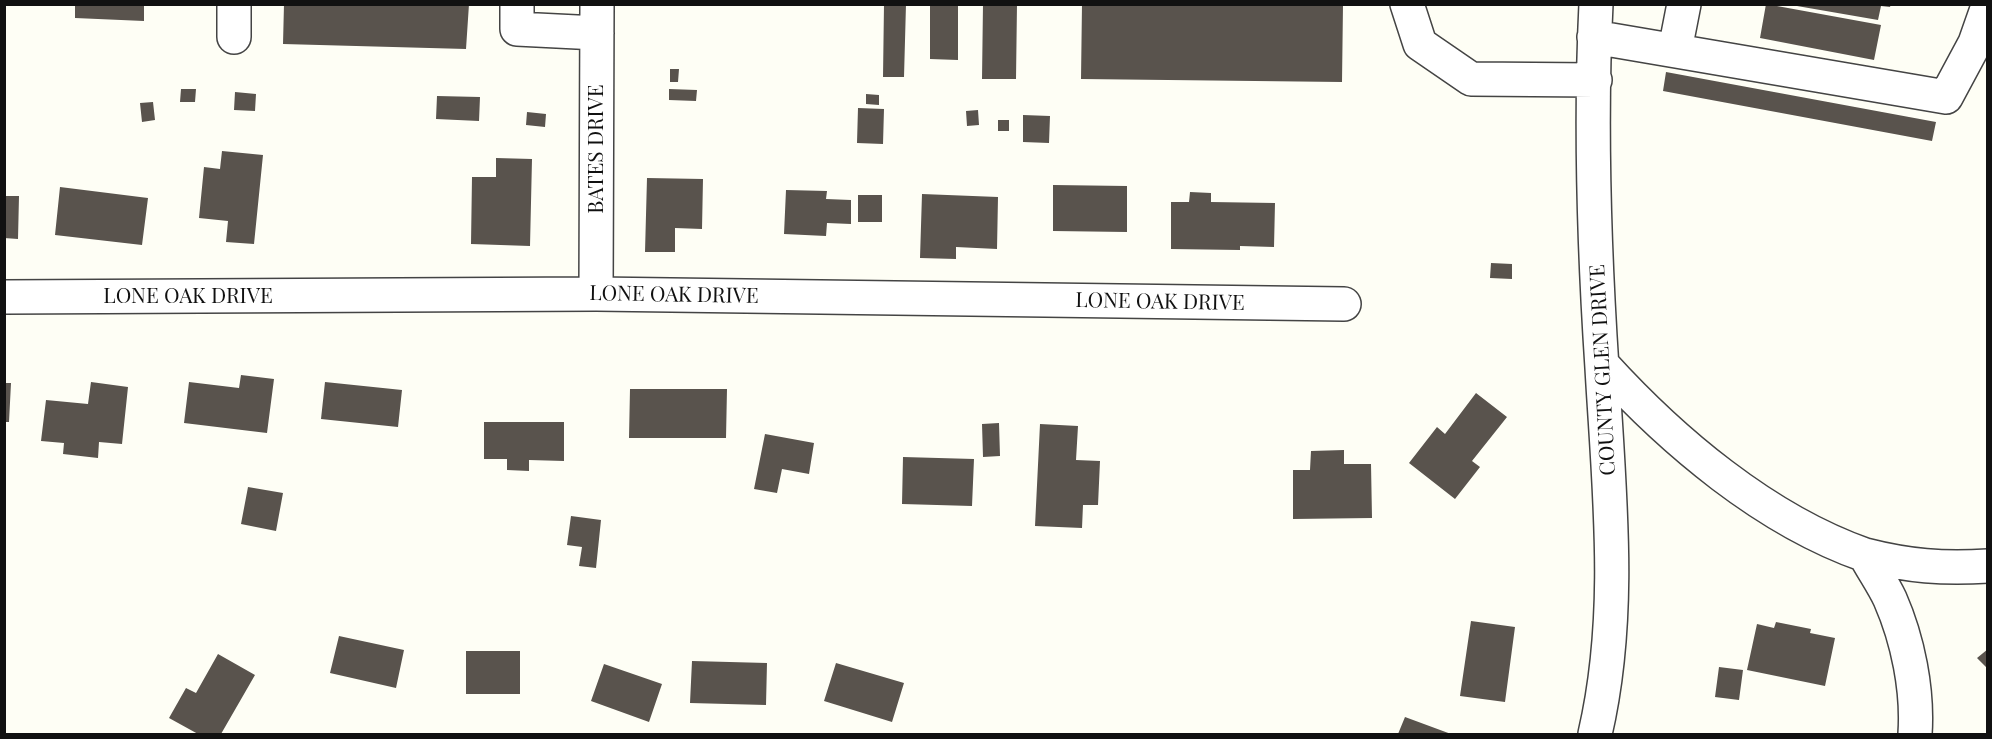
<!DOCTYPE html>
<style>
body{margin:0}
#map{position:relative;width:1992px;height:739px;overflow:hidden;background:#fefef5;font-family:"Playfair Display",serif}
canvas{display:block}
.frame{position:absolute;inset:0;border:6px solid #111;pointer-events:none}
</style>
<div id="map">
<canvas width="1992" height="739"></canvas>
<div class="frame"></div>
</div>
<script>
const context = document.querySelector('canvas').getContext('2d');
context.lineJoin = 'round';
function paint(path, color) {
  context.fillStyle = color;
  context.fill(path, 'evenodd');
}
function stroke(path, color, width, dash) {
  context.strokeStyle = color;
  context.lineWidth = width;
  context.lineCap = dash ? 'butt' : 'round';
  context.setLineDash(dash || []);
  context.stroke(path);
}
function write(font, color, halo, rows, align = 'center') {
  context.font = font + ' "Playfair Display",serif';
  context.lineWidth = 6;
  context.setLineDash([]);
  context.textBaseline = 'middle';
  context.strokeStyle = halo;
  context.fillStyle = color;
  for (const [text, x, y, turn = 0] of rows) {
    context.save();
    context.translate(x, y);
    context.rotate((+turn || 0) * Math.PI / 180);
    context.textAlign = isNaN(turn) ? turn : align;
    if (halo) context.strokeText(text, 0, 0);
    context.fillText(text, 0, 0);
    context.restore();
  }
}
paint(new Path2D(`
 M 75,4 L 144,4 L 144,21 L 75,18 Z
 M 284,4 L 469,4 L 466,49 L 283,44 Z
 M 884,4 L 906,4 L 904,77 L 883,77 Z
 M 930,4 L 958,4 L 958,60 L 930,59 Z
 M 983,4 L 1017,4 L 1016,79 L 982,79 Z
 M 1082,4 L 1343,5 L 1342,82 L 1081,79 Z
 M 1766,4 L 1881,25 L 1874,60 L 1760,38 Z
 M 1891,4 L 1890,7 L 1881,6 L 1878,20 L 1797,6 Z
 M 670,69 L 679,69 L 678,82 L 670,82 Z
 M 1666,72 L 1936,122 L 1932,141 L 1663,91 Z
 M 181,89 L 196,89 L 195,102 L 180,102 Z
 M 669,89 L 697,90 L 696,101 L 669,100 Z
 M 235,92 L 256,94 L 255,111 L 234,110 Z
 M 866,94 L 879,95 L 879,105 L 866,104 Z
 M 437,96 L 480,97 L 479,121 L 436,119 Z
 M 153,102 L 155,120 L 142,122 L 140,103 Z
 M 858,108 L 884,109 L 883,144 L 857,143 Z
 M 978,110 L 979,125 L 967,126 L 966,111 Z
 M 527,112 L 546,114 L 545,127 L 526,125 Z
 M 1023,115 L 1050,116 L 1049,143 L 1023,142 Z
 M 998,120 L 1009,120 L 1009,131 L 998,131 Z
 M 222,151 L 263,155 L 254,244 L 226,242 L 228,221 L 199,218 L 204,167 L 220,169 Z
 M 496,158 L 532,159 L 530,246 L 471,244 L 472,177 L 496,177 Z
 M 647,178 L 703,179 L 702,229 L 675,228 L 675,252 L 645,252 Z
 M 1053,185 L 1127,186 L 1127,232 L 1053,231 Z
 M 60,187 L 148,198 L 142,245 L 55,235 Z
 M 786,190 L 827,191 L 826,199 L 851,200 L 851,224 L 827,223 L 826,236 L 784,234 Z
 M 1190,192 L 1211,193 L 1211,202 L 1275,203 L 1274,247 L 1240,246 L 1240,250 L 1171,249 L 1171,202 L 1189,202 Z
 M 922,194 L 998,197 L 997,249 L 956,247 L 956,259 L 920,258 Z
 M 858,195 L 882,195 L 882,222 L 858,222 Z
 M 4,196 L 19,196 L 18,239 L 4,238 Z
 M 1491,263 L 1512,264 L 1512,279 L 1490,278 Z
 M 241,375 L 274,379 L 267,433 L 184,423 L 189,382 L 239,388 Z
 M 91,382 L 128,387 L 122,444 L 99,442 L 98,458 L 63,454 L 64,443 L 41,441 L 46,400 L 88,404 Z
 M 325,382 L 402,390 L 398,427 L 321,419 Z
 M 4,383 L 11,383 L 9,422 L 4,422 Z
 M 630,389 L 727,389 L 726,438 L 629,438 Z
 M 1476,393 L 1507,417 L 1472,461 L 1480,467 L 1455,499 L 1409,463 L 1437,427 L 1445,434 Z
 M 484,422 L 564,422 L 564,461 L 529,460 L 529,471 L 507,470 L 507,459 L 484,459 Z
 M 999,423 L 1000,456 L 983,457 L 982,424 Z
 M 1040,424 L 1078,426 L 1076,460 L 1100,461 L 1098,505 L 1083,505 L 1082,528 L 1035,526 Z
 M 765,434 L 814,443 L 809,474 L 782,469 L 777,493 L 754,489 Z
 M 1344,450 L 1344,464 L 1371,464 L 1372,518 L 1293,519 L 1293,470 L 1310,470 L 1311,451 Z
 M 903,457 L 974,459 L 972,506 L 902,504 Z
 M 248,487 L 283,493 L 276,531 L 241,524 Z
 M 571,516 L 601,520 L 596,568 L 579,566 L 582,547 L 567,545 Z
 M 1471,621 L 1515,627 L 1505,702 L 1460,696 Z
 M 1776,622 L 1811,629 L 1810,633 L 1835,638 L 1825,686 L 1747,670 L 1757,624 L 1774,628 Z
 M 339,636 L 404,650 L 396,688 L 330,673 Z
 M 1988,649 L 1988,669 L 1977,658 Z
 M 466,651 L 520,651 L 520,694 L 466,694 Z
 M 218,654 L 255,675 L 221,734 L 198,734 L 169,718 L 186,688 L 196,693 Z
 M 692,661 L 767,663 L 766,705 L 690,703 Z
 M 836,663 L 904,683 L 892,722 L 824,701 Z
 M 604,664 L 662,684 L 649,722 L 591,701 Z
 M 1719,667 L 1743,670 L 1739,700 L 1715,697 Z
 M 1405,717 L 1451,734 L 1398,734 Z`), '#59534d');
const minor = new Path2D(`
 M 517,4 L 517,29 L 597,33
 M 1407,4 L 1420,44 L 1471,79 L 1595,80
 M 234,37 L 234,4
 M 1594,37 L 1946,97 L 1975,43 L 1988,6
 M 1675,50 L 1684,4
 M 596,294 L 597,4
 M 4,297 L 596,294 L 1344,304
 M 1602,364 C 1672,441 1765,520 1865,555 C 1873,570 1883,584 1890,599 C 1908,640 1918,690 1915,734
 M 1865,555 C 1908,566 1943,569 1988,566
 M 1595,734 C 1623,614 1609,490 1602,368 C 1594,247 1590,125 1596,4`);
stroke(minor, '#444', 36);
stroke(minor, '#fff', 33);
write('21px', '#111', '#fff', [
 ["BATES DRIVE",596,149,-90],
 ["LONE OAK DRIVE",674,295,1],
 ["LONE OAK DRIVE",188,296],
 ["LONE OAK DRIVE",1160,302,1],
 ["COUNTY GLEN DRIVE",1603,370,-93]
]);
</script>
